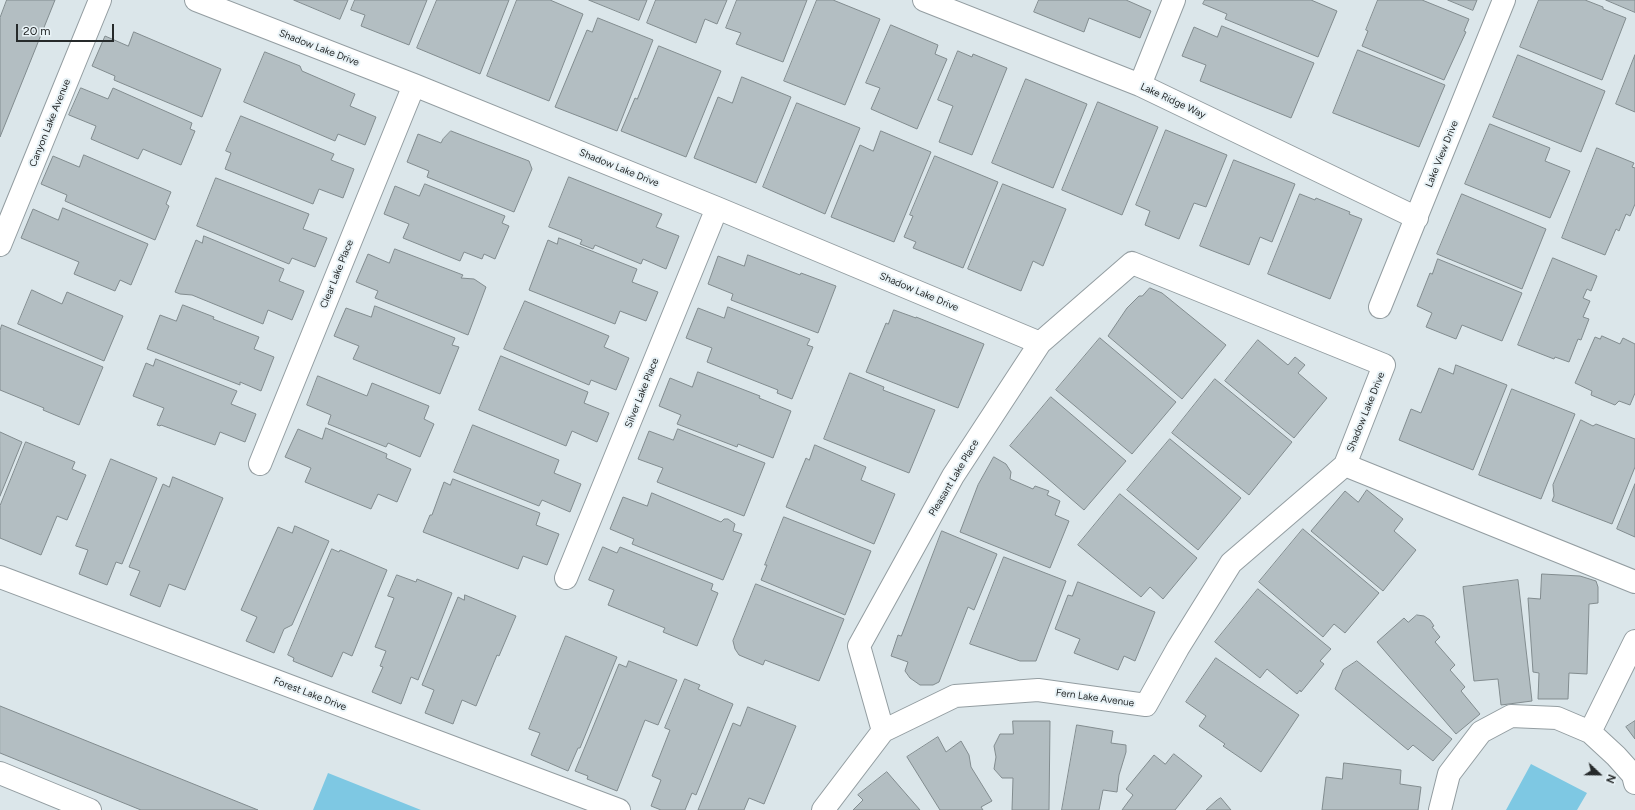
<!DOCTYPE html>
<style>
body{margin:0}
#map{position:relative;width:1635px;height:810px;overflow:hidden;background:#dbe6ea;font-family:Figtree,sans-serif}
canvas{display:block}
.north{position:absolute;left:1579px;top:754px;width:40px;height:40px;-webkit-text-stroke:3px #e9f3f7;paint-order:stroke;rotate:112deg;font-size:11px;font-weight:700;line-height:16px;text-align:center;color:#262a2b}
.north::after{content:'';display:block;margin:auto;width:14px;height:18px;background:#262a2b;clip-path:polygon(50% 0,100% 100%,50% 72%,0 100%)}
.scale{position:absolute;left:16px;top:24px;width:98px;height:18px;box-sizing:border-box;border:2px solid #262a2b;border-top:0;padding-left:5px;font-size:12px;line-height:14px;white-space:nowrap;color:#262a2b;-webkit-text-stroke:3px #e9f3f7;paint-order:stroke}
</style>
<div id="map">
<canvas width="1635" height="810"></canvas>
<div class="north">N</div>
<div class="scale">20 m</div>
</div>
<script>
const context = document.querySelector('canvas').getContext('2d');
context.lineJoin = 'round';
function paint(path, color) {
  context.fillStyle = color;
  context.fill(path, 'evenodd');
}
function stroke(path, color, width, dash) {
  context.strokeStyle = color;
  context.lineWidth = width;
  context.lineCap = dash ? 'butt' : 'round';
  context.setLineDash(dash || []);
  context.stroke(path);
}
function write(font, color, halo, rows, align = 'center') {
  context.font = font + ' Figtree,sans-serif';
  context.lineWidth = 4;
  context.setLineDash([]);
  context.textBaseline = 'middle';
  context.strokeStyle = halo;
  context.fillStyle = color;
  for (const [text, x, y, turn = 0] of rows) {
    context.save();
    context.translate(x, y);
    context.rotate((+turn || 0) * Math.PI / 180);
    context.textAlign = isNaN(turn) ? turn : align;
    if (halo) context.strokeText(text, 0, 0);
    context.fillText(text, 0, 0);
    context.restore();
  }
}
paint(new Path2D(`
 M 1531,764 L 1587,793 L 1577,810 L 1506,810 Z
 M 328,773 L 421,810 L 313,810 Z`), '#7ec8e3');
const building = new Path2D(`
 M 7,0 L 55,0 L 0,137 L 0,18 Z
 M 294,0 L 348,0 L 340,19 Z
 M 355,0 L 427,0 L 409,45 L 361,26 L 365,15 L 351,10 Z
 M 437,0 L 509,0 L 480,74 L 417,48 Z
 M 517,0 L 550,0 L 583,14 L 549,101 L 487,76 Z
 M 589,0 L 647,0 L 639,20 Z
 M 656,0 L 727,0 L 717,24 L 705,19 L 696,43 L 647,23 Z
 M 737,0 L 807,0 L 783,62 L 736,44 L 741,33 L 726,28 Z
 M 817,0 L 833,0 L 880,19 L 845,105 L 784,81 Z
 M 1039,0 L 1126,0 L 1151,11 L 1140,38 L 1089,18 L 1084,32 L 1034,12 Z
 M 1205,0 L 1311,0 L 1337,11 L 1318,57 L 1225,19 L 1227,14 L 1203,4 Z
 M 1378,0 L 1422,0 L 1469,19 L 1464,31 L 1466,32 L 1444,80 L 1362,46 L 1368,31 L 1366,30 Z
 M 1448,0 L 1477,0 L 1473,10 Z
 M 1539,0 L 1585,0 L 1603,7 L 1603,9 L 1626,18 L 1602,80 L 1520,47 Z
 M 1606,0 L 1635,0 L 1635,12 Z
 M 598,18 L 653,40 L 617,131 L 555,107 L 587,30 L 592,32 Z
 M 891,25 L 938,45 L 935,54 L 947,59 L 917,129 L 871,109 L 880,88 L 866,83 Z
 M 1222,26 L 1314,63 L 1291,118 L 1200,81 L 1206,65 L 1182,56 L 1194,27 L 1217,37 Z
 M 134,32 L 221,69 L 202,117 L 114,80 L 115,76 L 92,66 L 105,36 L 128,46 Z
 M 659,46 L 721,71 L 686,157 L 621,131 L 635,98 L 637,99 Z
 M 1358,50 L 1445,85 L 1419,147 L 1333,113 Z
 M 958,51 L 972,57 L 973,54 L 1007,68 L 972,155 L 939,142 L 953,106 L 938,100 Z
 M 265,52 L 300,66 L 302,71 L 355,94 L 350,106 L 376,117 L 365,145 L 338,134 L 335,141 L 244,102 Z
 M 1518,55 L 1605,91 L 1581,152 L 1493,117 Z
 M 1635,55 L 1635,112 L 1616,104 Z
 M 742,77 L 791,97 L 756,183 L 694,158 L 718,97 L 732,103 Z
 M 1026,79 L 1087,104 L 1053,188 L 992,163 Z
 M 81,88 L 108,99 L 113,88 L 192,123 L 190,129 L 195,131 L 181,165 L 143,149 L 138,159 L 91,139 L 96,126 L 69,115 Z
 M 1098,102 L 1158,127 L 1122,215 L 1062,190 Z
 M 797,103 L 860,128 L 825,214 L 763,187 Z
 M 241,116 L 334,154 L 331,160 L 354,169 L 343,198 L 319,189 L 313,204 L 225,169 L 231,153 L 226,151 Z
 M 1490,124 L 1550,148 L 1545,161 L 1570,171 L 1550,218 L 1465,184 Z
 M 1166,130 L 1227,155 L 1206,207 L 1194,203 L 1179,239 L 1145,225 L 1150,211 L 1136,205 Z
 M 451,131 L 529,161 L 532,169 L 514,212 L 427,177 L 429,171 L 407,162 L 418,134 L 441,143 L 443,139 Z
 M 881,131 L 931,152 L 894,242 L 831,217 L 860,145 L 873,151 Z
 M 1597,148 L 1634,163 L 1632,167 L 1635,168 L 1635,204 L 1630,216 L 1626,214 L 1619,231 L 1616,229 L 1605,255 L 1562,238 Z
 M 84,155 L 171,192 L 166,204 L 169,206 L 155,240 L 65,201 L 67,195 L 41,184 L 53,156 L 79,167 Z
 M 935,156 L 998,182 L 963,268 L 913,248 L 916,242 L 904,237 L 913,216 L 910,215 Z
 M 1234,160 L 1295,184 L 1272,242 L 1260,237 L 1249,265 L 1200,246 Z
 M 569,177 L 662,214 L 656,227 L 679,236 L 666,269 L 643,259 L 641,264 L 595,245 L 593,249 L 580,244 L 582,240 L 549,227 Z
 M 216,178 L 309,214 L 303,229 L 327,238 L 315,267 L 292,258 L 289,264 L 197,226 Z
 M 425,184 L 505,216 L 502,223 L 509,226 L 495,259 L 484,254 L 482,259 L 464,252 L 460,261 L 403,238 L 409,224 L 384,214 L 395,186 L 419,196 Z
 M 1003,184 L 1066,209 L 1043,266 L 1033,261 L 1021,291 L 968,269 Z
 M 1300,194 L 1315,200 L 1316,198 L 1350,212 L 1349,214 L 1362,219 L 1330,299 L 1268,274 Z
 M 1462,194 L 1546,229 L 1522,289 L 1437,254 Z
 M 63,208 L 148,244 L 131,285 L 120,280 L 115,291 L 74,274 L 79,262 L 21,238 L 33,209 L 58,220 Z
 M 204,236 L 284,269 L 279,281 L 304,291 L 292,320 L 268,310 L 263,324 L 192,295 L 180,294 L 175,292 L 196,240 L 202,243 Z
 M 559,238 L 637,269 L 632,282 L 658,292 L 646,321 L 620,311 L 615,324 L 529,290 L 548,240 L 557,244 Z
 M 395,249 L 463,275 L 461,278 L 474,279 L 486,287 L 468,335 L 375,298 L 378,291 L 356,282 L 368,254 L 389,263 Z
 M 748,255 L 800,275 L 801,273 L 836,286 L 818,333 L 731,300 L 733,294 L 708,284 L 718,256 L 744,266 Z
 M 1553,258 L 1597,276 L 1591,291 L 1587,289 L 1583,298 L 1590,301 L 1583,317 L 1589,319 L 1581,340 L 1578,339 L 1569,362 L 1555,357 L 1554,359 L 1518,345 Z
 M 1438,259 L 1522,293 L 1502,341 L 1462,325 L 1456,339 L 1426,327 L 1432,313 L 1417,306 L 1430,273 L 1432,274 Z
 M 1150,288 L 1162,293 L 1226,345 L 1182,399 L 1108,336 L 1127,308 L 1139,296 L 1142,296 Z
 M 32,290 L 62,304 L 67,292 L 123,316 L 104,361 L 18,324 Z
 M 525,301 L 609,336 L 604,347 L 629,358 L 616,390 L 591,380 L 589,385 L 504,349 Z
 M 183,305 L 214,317 L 213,319 L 259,337 L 254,349 L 274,357 L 261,391 L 240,382 L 240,385 L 147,349 L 160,315 L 176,321 Z
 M 375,306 L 455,338 L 452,345 L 459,347 L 440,394 L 353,359 L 359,346 L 334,336 L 346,308 L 371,317 Z
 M 728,307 L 810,339 L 807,345 L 813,347 L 792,399 L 777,393 L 778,390 L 707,362 L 712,348 L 686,338 L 698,308 L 724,318 Z
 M 894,310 L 916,318 L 916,317 L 984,344 L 958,408 L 866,372 L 886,323 L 888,324 Z
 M 2,325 L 103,367 L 79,425 L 43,410 L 44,408 L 0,390 L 0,331 Z
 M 1602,336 L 1620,344 L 1623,338 L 1635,344 L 1635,393 L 1630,405 L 1619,401 L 1615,405 L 1591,395 L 1592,391 L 1575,383 L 1595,337 L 1600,339 Z
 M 1100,338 L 1176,402 L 1132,454 L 1056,390 Z
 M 1258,340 L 1288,365 L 1295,357 L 1305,365 L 1298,373 L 1327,398 L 1294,438 L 1225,381 Z
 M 501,356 L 588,392 L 584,403 L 609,413 L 597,442 L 572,431 L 566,446 L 479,410 Z
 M 156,359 L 237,391 L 231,404 L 256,414 L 245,442 L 220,432 L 215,445 L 161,425 L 160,426 L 157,425 L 164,408 L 133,396 L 146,363 L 153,366 Z
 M 1456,365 L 1507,385 L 1473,470 L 1399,440 L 1411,409 L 1421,413 L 1439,368 L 1453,374 Z
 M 698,372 L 760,396 L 759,398 L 791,411 L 773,458 L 738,444 L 737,447 L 677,424 L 681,415 L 659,406 L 670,378 L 692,387 Z
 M 850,373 L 884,387 L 883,390 L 935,410 L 909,473 L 824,439 Z
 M 318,376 L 367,396 L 372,383 L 429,406 L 424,419 L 434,424 L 420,457 L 388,443 L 386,447 L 328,424 L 331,415 L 307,405 Z
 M 1215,379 L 1292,442 L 1249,495 L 1172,433 Z
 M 1512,389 L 1575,414 L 1541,499 L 1479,475 Z
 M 1051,397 L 1126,461 L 1084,510 L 1010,446 Z
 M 1581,420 L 1593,426 L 1596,424 L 1635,439 L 1635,467 L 1612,524 L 1552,501 L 1554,496 L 1553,485 Z
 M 473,425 L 559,460 L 554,473 L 581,484 L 570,512 L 542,500 L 539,506 L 454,472 Z
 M 326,428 L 387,454 L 386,458 L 411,469 L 397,502 L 378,494 L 371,509 L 305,482 L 311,468 L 285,457 L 298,429 L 322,439 Z
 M 678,429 L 765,463 L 744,516 L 657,482 L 663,468 L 638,459 L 649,431 L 673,440 Z
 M 0,432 L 22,442 L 0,496 Z
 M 1170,439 L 1241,498 L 1198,550 L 1127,490 Z
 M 26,442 L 75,462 L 72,469 L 86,475 L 67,520 L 57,516 L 41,555 L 0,538 L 0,506 Z
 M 815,445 L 866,467 L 861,480 L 895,494 L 874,544 L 786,507 L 806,458 L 809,460 Z
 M 994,457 L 1006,464 L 1011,472 L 1010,479 L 1033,489 L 1035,486 L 1049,491 L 1047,495 L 1060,501 L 1055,515 L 1069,521 L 1050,568 L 960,532 L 978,485 Z
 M 111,459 L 157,478 L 122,564 L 116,562 L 107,585 L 79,574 L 88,550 L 76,546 Z
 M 173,477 L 223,498 L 185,590 L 169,584 L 160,607 L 130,595 L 140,571 L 129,567 L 163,484 L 169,487 Z
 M 453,479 L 540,513 L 536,525 L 559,534 L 547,565 L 523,556 L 518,569 L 423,532 L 430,515 L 432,515 L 444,482 L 450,485 Z
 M 1635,484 L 1635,537 L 1617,529 Z
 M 1367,490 L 1403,519 L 1394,531 L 1416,550 L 1383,591 L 1311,531 L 1345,491 L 1358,502 Z
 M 652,493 L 721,522 L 724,519 L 728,519 L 735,524 L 733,531 L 742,534 L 723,580 L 632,544 L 634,539 L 610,529 L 623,497 L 647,506 Z
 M 1120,494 L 1197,558 L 1163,599 L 1150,587 L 1141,597 L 1078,545 Z
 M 784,517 L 871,551 L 845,615 L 761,580 L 767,565 L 765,565 Z
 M 295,526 L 329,541 L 292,625 L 284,629 L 274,653 L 246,641 L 257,617 L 241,610 L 278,527 L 292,533 Z
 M 1303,529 L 1379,593 L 1345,633 L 1334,624 L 1323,637 L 1259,582 Z
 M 942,531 L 997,554 L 974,610 L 968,607 L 939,682 L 933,685 L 920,685 L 910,678 L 905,671 L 908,662 L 891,656 L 898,635 L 901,636 Z
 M 603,547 L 617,553 L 620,547 L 713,584 L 711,590 L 718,593 L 697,646 L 663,632 L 665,628 L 608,605 L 614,590 L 589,580 Z
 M 332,549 L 339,552 L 340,550 L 387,570 L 352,656 L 343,652 L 332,677 L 293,661 L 294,658 L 288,655 Z
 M 1004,557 L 1066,581 L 1036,661 L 1020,661 L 970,644 Z
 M 1542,574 L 1580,576 L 1596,581 L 1598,587 L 1598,603 L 1589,604 L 1587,674 L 1569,673 L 1568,699 L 1538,699 L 1539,673 L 1533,672 L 1528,598 L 1540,599 Z
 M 397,575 L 416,582 L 417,579 L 452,593 L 418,680 L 411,677 L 401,704 L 372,692 L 383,667 L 380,666 L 386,651 L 375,647 L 394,598 L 388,596 Z
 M 1518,580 L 1532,701 L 1501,705 L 1498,679 L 1474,681 L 1463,587 Z
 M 1078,582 L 1155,612 L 1135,661 L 1124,656 L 1118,670 L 1074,653 L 1080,639 L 1055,629 L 1068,595 L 1072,596 Z
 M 756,584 L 844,619 L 819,681 L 765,660 L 763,665 L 739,655 L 735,649 L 733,641 Z
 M 1258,589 L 1331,649 L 1320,661 L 1324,664 L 1301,692 L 1300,690 L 1297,694 L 1267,669 L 1260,678 L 1215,642 Z
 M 465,595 L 516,616 L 499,656 L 497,655 L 476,706 L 462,700 L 453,724 L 425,713 L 434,690 L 422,685 L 458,597 L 464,600 Z
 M 1417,615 L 1424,616 L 1430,620 L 1434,626 L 1432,627 L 1440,637 L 1435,642 L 1455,665 L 1450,670 L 1465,687 L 1461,691 L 1480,714 L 1456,734 L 1377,642 L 1404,618 L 1408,622 Z
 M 566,636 L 617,657 L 580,748 L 578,748 L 568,771 L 531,755 L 540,733 L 529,729 Z
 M 1216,658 L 1299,715 L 1261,772 L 1223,746 L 1225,744 L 1199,726 L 1206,716 L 1186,702 Z
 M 629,661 L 677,680 L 658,725 L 645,720 L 617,791 L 587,779 L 588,776 L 575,771 L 619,664 L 626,667 Z
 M 1357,661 L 1452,739 L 1433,761 L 1413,745 L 1408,750 L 1335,689 L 1343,670 Z
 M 685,679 L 700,685 L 698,689 L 733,704 L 696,795 L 692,793 L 685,810 L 661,810 L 651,806 L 661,780 L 652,776 L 670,730 L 665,728 Z
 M 0,706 L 258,810 L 141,810 L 0,753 Z
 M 748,707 L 796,726 L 764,804 L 749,798 L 744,810 L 698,810 L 733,723 L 740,726 Z
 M 1013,721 L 1050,721 L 1049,810 L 1012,810 L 1013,778 L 1002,778 L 994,769 L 996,757 L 994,746 L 1000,734 L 1013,734 Z
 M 1635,721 L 1635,739 L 1626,727 Z
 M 1077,725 L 1113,731 L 1111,743 L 1126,745 L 1126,752 L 1119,775 L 1117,792 L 1103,790 L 1099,810 L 1062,810 Z
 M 938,737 L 946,752 L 961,741 L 969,755 L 971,767 L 992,801 L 981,807 L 983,810 L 940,810 L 907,757 Z
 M 1174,754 L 1202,776 L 1175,810 L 1122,810 L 1133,795 L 1126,789 L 1154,755 L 1165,764 Z
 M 1344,763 L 1401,770 L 1400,784 L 1421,787 L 1418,810 L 1322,810 L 1326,777 L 1342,779 Z
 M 887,772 L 920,810 L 853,810 L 863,800 L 858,795 Z
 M 1221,798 L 1231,810 L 1206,810 L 1217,800 Z`);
paint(building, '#b3bec2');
stroke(building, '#828c8f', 1);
const minor = new Path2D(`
 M 196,0 L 414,85 L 717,208 L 1040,343
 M 924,0 L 1140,85 L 1417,218
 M 1140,85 L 1174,0
 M 0,245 L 100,0
 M 1380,307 L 1504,0
 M 260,464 L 414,85
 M 1345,465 L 1635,582
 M 0,577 L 619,810
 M 566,578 L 717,208
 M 1590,732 L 1635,641
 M 0,773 L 90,810
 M 823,810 L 883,731 L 955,696 L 1038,690 L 1146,705 L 1178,648 L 1231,563 L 1345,465 L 1384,365 L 1132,263 L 1040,343 L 953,476 L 859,646 L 883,731
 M 1440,810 L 1449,774 L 1481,732 L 1511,716 L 1557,718 L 1590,732 L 1616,756 L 1633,775 L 1635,783`);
stroke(minor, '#939da1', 24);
stroke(minor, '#fff', 22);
write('10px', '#262a2b', '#e9f3f7', [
 ["Shadow Lake Drive",319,48,21],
 ["Lake Ridge Way",1173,101,25],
 ["Canyon Lake Avenue",50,123,-68],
 ["Lake View Drive",1442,154,-68],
 ["Shadow Lake Drive",619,168,22],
 ["Clear Lake Place",337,274,-68],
 ["Shadow Lake Drive",919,292,23],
 ["Silver Lake Place",642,393,-68],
 ["Shadow Lake Drive",1366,412,-68],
 ["Pleasant Lake Place",954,478,-59],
 ["Forest Lake Drive",310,694,21],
 ["Fern Lake Avenue",1095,698,8]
]);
</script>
